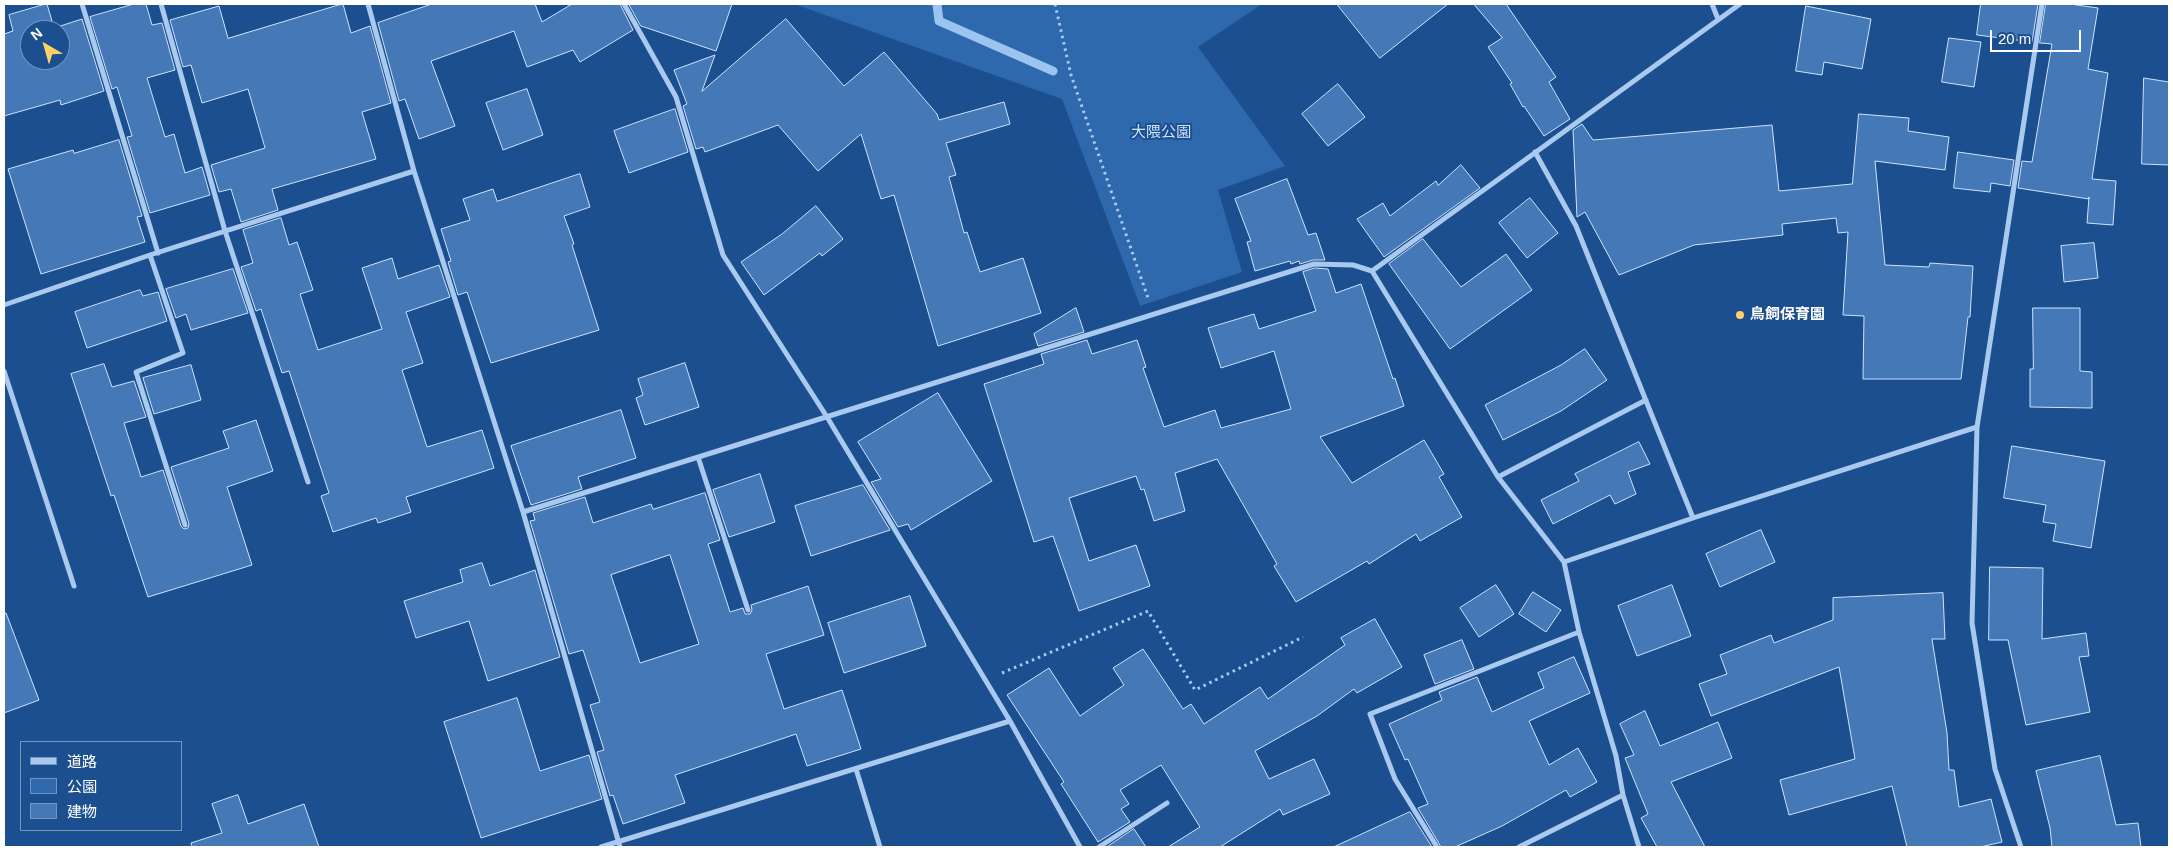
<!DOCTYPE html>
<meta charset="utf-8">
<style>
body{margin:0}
#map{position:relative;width:2173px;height:851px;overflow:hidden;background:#1b4f8f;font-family:Arial,"Noto Sans JP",sans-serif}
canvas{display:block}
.frame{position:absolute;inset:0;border:5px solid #fff;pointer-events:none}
.legend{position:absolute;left:20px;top:741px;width:162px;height:90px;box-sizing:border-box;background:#1b4f8f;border:1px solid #7695bc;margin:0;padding:6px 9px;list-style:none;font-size:15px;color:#fff}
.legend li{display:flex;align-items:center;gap:10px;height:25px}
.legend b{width:25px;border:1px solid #7695bc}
.north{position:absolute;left:20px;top:20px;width:50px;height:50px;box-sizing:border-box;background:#1b4f8f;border:1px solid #7695bc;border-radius:50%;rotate:322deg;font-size:14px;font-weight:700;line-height:20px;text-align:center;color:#fff}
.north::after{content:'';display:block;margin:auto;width:18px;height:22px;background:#ffd166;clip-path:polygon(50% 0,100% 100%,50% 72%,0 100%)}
.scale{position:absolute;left:1990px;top:30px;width:91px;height:22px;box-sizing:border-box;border:2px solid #fff;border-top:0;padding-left:6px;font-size:15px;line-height:18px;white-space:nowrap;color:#fff;-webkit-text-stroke:4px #1b4f8f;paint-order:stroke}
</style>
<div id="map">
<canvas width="2173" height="851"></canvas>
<div class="frame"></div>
<ul class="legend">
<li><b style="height:6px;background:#a9c9ee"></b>道路</li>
<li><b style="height:14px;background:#2e69ad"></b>公園</li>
<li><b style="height:14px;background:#4478b7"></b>建物</li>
</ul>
<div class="north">N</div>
<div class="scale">20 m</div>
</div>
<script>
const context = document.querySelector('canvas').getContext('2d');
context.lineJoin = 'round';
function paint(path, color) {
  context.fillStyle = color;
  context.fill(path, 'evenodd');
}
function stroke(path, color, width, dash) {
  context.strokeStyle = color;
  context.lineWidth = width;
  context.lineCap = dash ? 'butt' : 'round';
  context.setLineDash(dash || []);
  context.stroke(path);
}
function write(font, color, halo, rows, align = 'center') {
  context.font = font + ' Arial,"Noto Sans JP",sans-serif';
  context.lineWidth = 4;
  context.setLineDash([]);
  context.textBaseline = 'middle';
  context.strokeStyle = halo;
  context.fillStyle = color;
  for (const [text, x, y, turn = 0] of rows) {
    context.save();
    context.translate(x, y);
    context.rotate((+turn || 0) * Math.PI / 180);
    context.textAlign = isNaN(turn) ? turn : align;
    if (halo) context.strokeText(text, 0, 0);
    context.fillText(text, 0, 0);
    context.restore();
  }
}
paint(new Path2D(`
 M 794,4 L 1262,4 L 1198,47 L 1285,166 L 1218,190 L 1242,272 L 1140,306 L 1062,99 Z`), '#2e69ad');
stroke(new Path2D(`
 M 937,4 L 939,21 L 1053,71`), '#9cc4f0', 9);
const building = new Path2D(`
 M 47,4 L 54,28 L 82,19 L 104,91 L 61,105 L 60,100 L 4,116 L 4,34 L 13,31 L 9,15 ZM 30,30 L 60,30 L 60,60 L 30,60 Z
 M 134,4 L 146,4 L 152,25 L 162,23 L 175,70 L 147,78 L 165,137 L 174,134 L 185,173 L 202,167 L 210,195 L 150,213 L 127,137 L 132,136 L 117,87 L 112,89 L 90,17 Z
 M 343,4 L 351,33 L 370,26 L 391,103 L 362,112 L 376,159 L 272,189 L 278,210 L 241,222 L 231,189 L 219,192 L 211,165 L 265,148 L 248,89 L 202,103 L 191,65 L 183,67 L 170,20 L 219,6 L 228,38 Z
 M 432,4 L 535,4 L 542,22 L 572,4 L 620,4 L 633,30 L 580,62 L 573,50 L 527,67 L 514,31 L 431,61 L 455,126 L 419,139 L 405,99 L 399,101 L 378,23 Z
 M 629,4 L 732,4 L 716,51 L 641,26 Z
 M 1337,4 L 1448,4 L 1380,58 Z
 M 1474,4 L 1506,4 L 1556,77 L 1549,82 L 1570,119 L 1544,136 L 1524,106 L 1523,107 L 1510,84 L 1512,83 L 1488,47 L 1502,38 Z
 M 1981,4 L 2038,4 L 2032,42 L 1977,35 Z
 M 2046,4 L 2070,4 L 2098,8 L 2088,69 L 2108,73 L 2092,179 L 2116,181 L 2113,225 L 2087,223 L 2089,197 L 2089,199 L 2018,188 L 2022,161 L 2032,162 L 2052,44 L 2040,43 Z
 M 1806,6 L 1871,19 L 1862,69 L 1824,62 L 1822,75 L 1796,71 Z
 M 786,19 L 844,86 L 884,52 L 937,114 L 939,120 L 1004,102 L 1010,124 L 946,143 L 956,175 L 949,177 L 964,233 L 967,232 L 980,272 L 1023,258 L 1041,313 L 938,346 L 894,195 L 881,199 L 861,134 L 818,171 L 778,125 L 705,152 L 703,147 L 696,149 L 683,106 L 687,104 L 674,70 L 715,55 L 702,91 Z
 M 1949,38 L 1981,42 L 1974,87 L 1942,82 Z
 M 2144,78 L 2169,82 L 2169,165 L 2142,164 Z
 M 1338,84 L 1365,117 L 1328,146 L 1302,114 Z
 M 527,89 L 543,135 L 503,150 L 486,103 Z
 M 675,109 L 688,152 L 629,173 L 614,131 Z
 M 1859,114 L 1909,118 L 1908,131 L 1949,137 L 1945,170 L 1875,161 L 1885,265 L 1929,267 L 1930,263 L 1973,266 L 1970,317 L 1968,317 L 1961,379 L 1863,379 L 1864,316 L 1843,315 L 1848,232 L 1838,233 L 1836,218 L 1782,224 L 1783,235 L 1694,245 L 1619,275 L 1585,212 L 1577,217 L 1573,130 L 1582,124 L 1593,140 L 1772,125 L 1779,191 L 1852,184 Z
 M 119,140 L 142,216 L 137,217 L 145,242 L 41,274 L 8,169 L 73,150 L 74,153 Z
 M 1958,152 L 2014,160 L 2010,186 L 1991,183 L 1990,192 L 1954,188 Z
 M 1461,165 L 1480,188 L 1384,257 L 1357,219 L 1383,203 L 1390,216 L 1436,181 L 1438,185 Z
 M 580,174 L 590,207 L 564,216 L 574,244 L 572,245 L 599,330 L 491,363 L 467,292 L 458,295 L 448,262 L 451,261 L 441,229 L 470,220 L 463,199 L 493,189 L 497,201 Z
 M 1287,179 L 1308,235 L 1316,233 L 1325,260 L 1313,260 L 1300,264 L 1299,261 L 1291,264 L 1290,261 L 1255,271 L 1247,242 L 1251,241 L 1235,199 Z
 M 1530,198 L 1558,233 L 1527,258 L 1499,223 Z
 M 816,206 L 843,239 L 822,256 L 820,253 L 764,295 L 741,262 L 782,234 Z
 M 281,218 L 289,245 L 297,242 L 313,290 L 300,294 L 318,350 L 382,329 L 362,268 L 392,258 L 398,279 L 439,265 L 450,297 L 406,312 L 423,363 L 402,370 L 427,447 L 482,430 L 494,468 L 406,497 L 411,512 L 378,523 L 376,518 L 333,532 L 321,496 L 329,493 L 289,371 L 282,373 L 261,309 L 256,311 L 241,267 L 253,263 L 243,230 Z
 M 1423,239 L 1461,287 L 1506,254 L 1532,290 L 1450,349 L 1389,264 Z
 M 2094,243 L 2098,278 L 2064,282 L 2061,246 Z
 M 1315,268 L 1328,269 L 1336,293 L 1361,284 L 1393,379 L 1395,378 L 1404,406 L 1320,437 L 1352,483 L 1424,440 L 1444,474 L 1439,477 L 1462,517 L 1420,541 L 1416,534 L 1369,564 L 1367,561 L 1296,602 L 1274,566 L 1277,564 L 1217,459 L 1175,473 L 1185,511 L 1154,521 L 1144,489 L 1141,490 L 1136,476 L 1069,498 L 1089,561 L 1136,545 L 1150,586 L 1079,611 L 1053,536 L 1034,542 L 984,384 L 1044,364 L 1041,354 L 1087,340 L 1092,354 L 1137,340 L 1146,367 L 1143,368 L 1164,427 L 1215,410 L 1221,428 L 1291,409 L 1274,351 L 1221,368 L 1208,328 L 1254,314 L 1259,329 L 1316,311 L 1303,272 Z
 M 233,269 L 248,313 L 191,330 L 186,314 L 176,318 L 166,289 Z
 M 140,290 L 143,296 L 158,292 L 167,321 L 87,348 L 75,312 Z
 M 1076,308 L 1084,332 L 1038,346 L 1034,334 Z
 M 2033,308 L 2080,308 L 2080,371 L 2092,372 L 2092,408 L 2030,407 L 2030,369 L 2033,369 Z
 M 1585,349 L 1607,380 L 1561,411 L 1503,440 L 1485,405 L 1561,365 Z
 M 685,363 L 699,407 L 645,425 L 636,398 L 643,395 L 638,379 Z
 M 104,364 L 112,387 L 134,381 L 146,417 L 124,423 L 141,477 L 163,470 L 181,526 L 184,529 L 188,528 L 189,524 L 171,467 L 229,448 L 223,431 L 256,420 L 273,471 L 227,487 L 252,565 L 148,597 L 114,495 L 111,496 L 71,374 Z
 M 191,365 L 201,400 L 154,414 L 143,378 Z
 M 938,393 L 992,481 L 911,530 L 908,524 L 898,527 L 871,482 L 881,479 L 858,442 Z
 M 621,410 L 636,458 L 578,477 L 582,489 L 531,505 L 511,446 Z
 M 1639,442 L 1650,464 L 1628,472 L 1636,494 L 1615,504 L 1610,495 L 1553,524 L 1541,500 L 1579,481 L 1575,474 Z
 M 2012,446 L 2105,461 L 2091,548 L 2053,541 L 2056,524 L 2043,522 L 2046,505 L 2004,498 Z
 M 760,474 L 775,522 L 729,537 L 713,490 Z
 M 863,485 L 890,530 L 811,556 L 795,506 Z
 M 705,493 L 720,540 L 708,544 L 730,612 L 743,608 L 745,614 L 750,614 L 752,610 L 751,605 L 808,586 L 824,635 L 766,654 L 784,709 L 842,690 L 861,749 L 807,766 L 796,734 L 675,775 L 685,803 L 623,824 L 613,795 L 610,796 L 597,752 L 604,750 L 590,705 L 600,702 L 583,650 L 569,654 L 530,521 L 535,520 L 533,513 L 585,497 L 593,523 L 651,504 L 653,509 ZM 670,555 L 699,644 L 640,663 L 611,575 Z
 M 1761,530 L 1775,562 L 1720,587 L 1706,554 Z
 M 482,563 L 490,586 L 535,570 L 560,657 L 488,681 L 469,621 L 416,638 L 404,601 L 463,582 L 460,570 Z
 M 1990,567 L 2043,568 L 2042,639 L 2086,633 L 2089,656 L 2079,657 L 2090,712 L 2026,725 L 2008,640 L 1989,640 Z
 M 1496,585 L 1514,614 L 1479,637 L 1460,608 Z
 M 1672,585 L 1691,636 L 1637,656 L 1618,606 Z
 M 1533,592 L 1561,610 L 1546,632 L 1519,614 Z
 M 1943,593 L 1945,639 L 1932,639 L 1947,733 L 1949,770 L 1954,770 L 1959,807 L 1991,799 L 2002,842 L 1980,847 L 1907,847 L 1892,786 L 1789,815 L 1780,780 L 1855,759 L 1839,667 L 1711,716 L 1699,684 L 1727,674 L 1720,655 L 1771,635 L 1774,643 L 1833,620 L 1833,598 Z
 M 910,596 L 926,646 L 844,673 L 828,623 Z
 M 4,613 L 6,613 L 39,700 L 4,713 Z
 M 1375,619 L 1402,667 L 1357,693 L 1354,689 L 1317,716 L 1255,751 L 1269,779 L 1314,759 L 1330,794 L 1283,815 L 1280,809 L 1220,847 L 1168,847 L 1200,827 L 1161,765 L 1120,790 L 1129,804 L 1121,809 L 1130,822 L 1098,842 L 1061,784 L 1064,782 L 1007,695 L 1049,668 L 1080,716 L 1124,685 L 1113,668 L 1143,649 L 1183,709 L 1191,704 L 1204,724 L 1260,687 L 1268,699 L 1345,645 L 1341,638 Z
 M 1462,640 L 1474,669 L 1435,684 L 1424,655 Z
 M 1574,657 L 1590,693 L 1529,721 L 1549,765 L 1578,748 L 1597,782 L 1570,797 L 1566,790 L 1502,826 L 1455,847 L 1441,847 L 1418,808 L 1428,804 L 1408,759 L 1405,760 L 1389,724 L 1442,700 L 1439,692 L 1477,677 L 1492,712 L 1544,688 L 1538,673 Z
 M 517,698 L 540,771 L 589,755 L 602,799 L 481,838 L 444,722 Z
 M 1645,711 L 1660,746 L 1718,722 L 1732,758 L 1671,782 L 1705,847 L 1657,847 L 1641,818 L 1648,814 L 1625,758 L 1634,755 L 1620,724 Z
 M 2100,756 L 2116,825 L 2138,823 L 2141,847 L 2052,847 L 2050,828 L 2036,771 Z
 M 238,795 L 248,824 L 304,804 L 319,847 L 192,847 L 191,843 L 222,833 L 212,804 Z
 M 1410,812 L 1432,847 L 1334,847 Z
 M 1134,829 L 1146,847 L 1107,847 Z`);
paint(building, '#4478b7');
stroke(building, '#cfe3fa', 1);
stroke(new Path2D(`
 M 1055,4 L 1071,75 L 1148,298
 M 1002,673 L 1148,611 L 1195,690 L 1303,637`), '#a9c9ee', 3, [2.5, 4]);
stroke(new Path2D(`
 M 82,4 L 158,253
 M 161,4 L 225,231 L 308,482
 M 368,4 L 414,171 L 523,512 L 620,847
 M 624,4 L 676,97 L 723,255 L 827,417 L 1010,721 L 1080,847
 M 1712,4 L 1718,19
 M 1535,152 L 1576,226 L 1693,518
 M 150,255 L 183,353 L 136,372 L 185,525
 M 1372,271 L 1740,4
 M 4,305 L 150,255 L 414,171
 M 4,371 L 74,586
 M 698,457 L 748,610
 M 1498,477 L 1646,400
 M 523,512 L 1314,264 L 1353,265 L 1372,271 L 1498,477 L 1564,562 L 1693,518 L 1977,427
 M 1564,562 L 1579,632 L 1616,756 L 1623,795 L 1639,847
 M 856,769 L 880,847
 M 601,847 L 1010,721
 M 1099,847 L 1167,803
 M 1437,847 L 1395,779 L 1370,714 L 1579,632
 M 1519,847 L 1623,795
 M 2021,847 L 1995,769 L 1972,623 L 1977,427 L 2042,4`), '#a9c9ee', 5);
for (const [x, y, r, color] of [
 [1740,315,5,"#ffd166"]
]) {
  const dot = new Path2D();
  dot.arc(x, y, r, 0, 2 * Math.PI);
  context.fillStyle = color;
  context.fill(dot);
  stroke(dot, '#1b4f8f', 2);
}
write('15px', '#cfe3fa', '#1b4f8f', [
 ["大隈公園",1161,133]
]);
write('bold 15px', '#fff', '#1b4f8f', [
 ["鳥飼保育園",1750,315]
], 'left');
</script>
